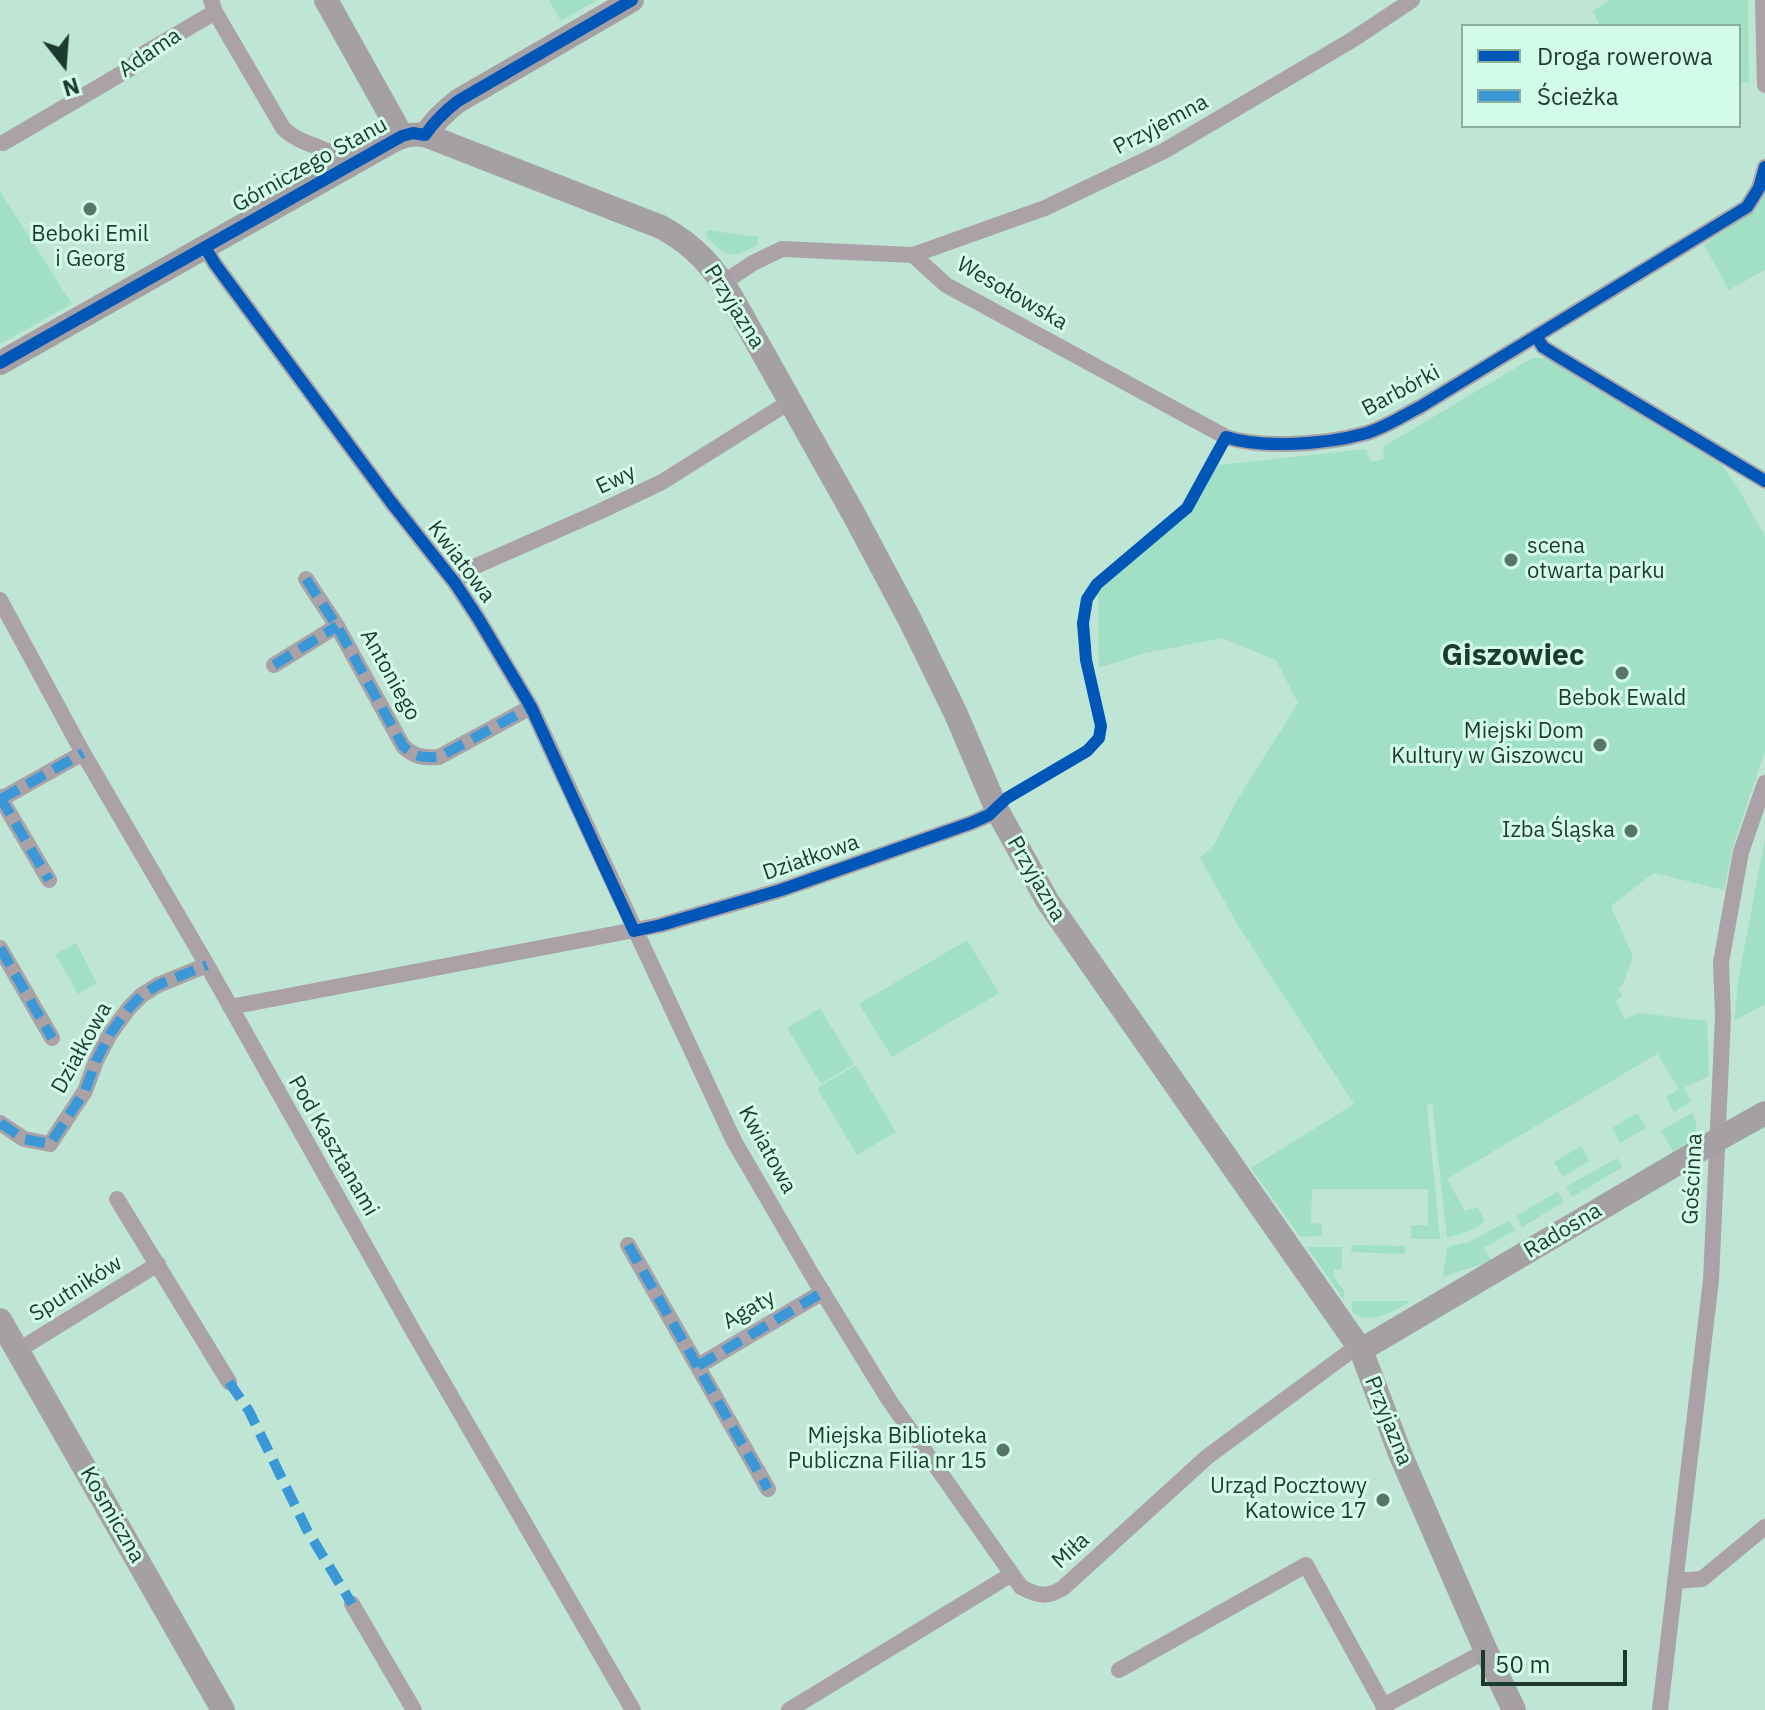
<!DOCTYPE html>
<meta charset="utf-8">
<style>
body{margin:0}
#map{position:relative;width:1765px;height:1710px;overflow:hidden;background:#bfe6d5;font-family:"IBM Plex Sans",sans-serif}
canvas{display:block}
.legend{position:absolute;left:1461px;top:24px;width:280px;height:104px;box-sizing:border-box;background:#d3fde9;border:2px solid #8aaf9e;margin:0;padding:10px 14px;list-style:none;font-size:24px;color:#1c3a2e}
.legend li{display:flex;align-items:center;gap:16px;height:40px}
.legend b{width:40px;border:2px solid #8aaf9e}
.north{position:absolute;left:24px;top:24px;width:80px;height:80px;-webkit-text-stroke:6px #d3fde9;paint-order:stroke;rotate:163deg;font-size:22px;font-weight:700;line-height:32px;text-align:center;color:#1c3a2e}
.north::after{content:'';display:block;margin:auto;width:28px;height:36px;background:#1c3a2e;clip-path:polygon(50% 0,100% 100%,50% 72%,0 100%)}
.scale{position:absolute;left:1481px;top:1650px;width:146px;height:36px;box-sizing:border-box;border:4px solid #1c3a2e;border-top:0;padding-left:10px;font-size:24px;line-height:28px;white-space:nowrap;color:#1c3a2e;-webkit-text-stroke:6px #d3fde9;paint-order:stroke}
</style>
<div id="map">
<canvas width="1765" height="1710"></canvas>
<ul class="legend">
<li><b style="height:10px;background:#0057b8"></b>Droga rowerowa</li>
<li><b style="height:10px;background:#3a98d7"></b>Ścieżka</li>
</ul>
<div class="north">N</div>
<div class="scale">50 m</div>
</div>
<script>
const context = document.querySelector('canvas').getContext('2d');
context.lineJoin = 'round';
function paint(path, color) {
  context.fillStyle = color;
  context.fill(path, 'evenodd');
}
function stroke(path, color, width, dash) {
  context.strokeStyle = color;
  context.lineWidth = width;
  context.lineCap = dash ? 'butt' : 'round';
  context.setLineDash(dash || []);
  context.stroke(path);
}
function write(font, color, halo, rows, align = 'center') {
  context.font = font + ' "IBM Plex Sans",sans-serif';
  context.lineWidth = 6;
  context.setLineDash([]);
  context.textBaseline = 'middle';
  context.strokeStyle = halo;
  context.fillStyle = color;
  for (const [text, x, y, turn = 0] of rows) {
    context.save();
    context.translate(x, y);
    context.rotate((+turn || 0) * Math.PI / 180);
    context.textAlign = isNaN(turn) ? turn : align;
    if (halo) context.strokeText(text, 0, 0);
    context.fillText(text, 0, 0);
    context.restore();
  }
}
paint(new Path2D(`
 M 549,0 L 597,0 L 561,21 Z
 M 1609,0 L 1748,0 L 1749,83 L 1739,83 L 1739,26 L 1600,26 L 1593,11 Z
 M 1765,186 L 1765,270 L 1729,290 L 1704,245 L 1747,214 Z
 M 0,191 L 72,304 L 0,344 Z
 M 707,230 L 758,237 L 757,245 C 731,260 727,257 706,237 Z
 M 1532,358 L 1545,358 L 1721,464 L 1738,488 L 1765,536 L 1765,751 L 1733,847 L 1724,890 L 1654,873 L 1611,906 L 1633,957 L 1622,986 L 1618,989 L 1623,996 L 1616,1000 L 1624,1019 L 1639,1013 L 1707,1021 L 1709,1076 L 1684,1088 L 1691,1102 L 1674,1112 L 1666,1097 L 1679,1089 L 1657,1054 L 1447,1179 L 1465,1211 L 1478,1207 L 1485,1222 L 1470,1231 L 1447,1238 L 1432,1103 L 1427,1106 L 1440,1239 L 1411,1239 L 1411,1225 L 1428,1225 L 1428,1189 L 1312,1189 L 1311,1223 L 1322,1224 L 1322,1236 L 1300,1237 L 1251,1168 L 1354,1104 L 1239,927 L 1200,858 L 1214,845 L 1237,800 L 1298,703 L 1276,660 L 1222,638 L 1141,654 L 1099,668 L 1098,587 L 1186,517 L 1218,465 L 1366,449 L 1371,462 L 1384,459 L 1383,447 Z
 M 1765,838 L 1765,1004 L 1734,1021 L 1739,976 Z
 M 967,940 L 999,993 L 892,1057 L 859,1004 Z
 M 76,943 L 97,983 L 78,994 L 55,954 Z
 M 820,1008 L 854,1064 L 821,1084 L 787,1028 Z
 M 856,1065 L 896,1132 L 857,1155 L 817,1088 Z
 M 1693,1112 C 1701,1137 1693,1140 1673,1151 L 1661,1131 Z
 M 1637,1113 L 1646,1128 L 1620,1143 L 1612,1128 Z
 M 1581,1146 L 1589,1161 L 1563,1177 L 1554,1162 Z
 M 1617,1158 L 1623,1167 L 1572,1197 L 1566,1187 Z
 M 1558,1191 L 1564,1202 L 1522,1227 L 1516,1216 Z
 M 1509,1220 L 1515,1230 L 1484,1248 L 1491,1261 L 1443,1277 L 1447,1247 L 1470,1242 Z
 M 1352,1245 L 1405,1246 L 1405,1254 L 1351,1252 Z
 M 1307,1247 L 1342,1247 L 1342,1269 L 1334,1270 C 1333,1278 1338,1284 1344,1290 L 1344,1300 Z
 M 1351,1301 L 1411,1301 C 1393,1312 1373,1325 1353,1313 Z`), '#a2e0c5');
stroke(new Path2D(`
 M 211,0 L 215,12 L 283,128 C 301,147 333,146 348,166
 M 1763,0 L 1765,85
 M 3,143 L 131,68 L 140,56 L 215,12
 M 205,247 L 215,264 L 391,502 L 455,583 L 478,618 L 531,707 L 734,1141 L 812,1275 L 889,1400 L 1021,1587 C 1038,1596 1047,1598 1063,1588 L 1207,1457 L 1348,1353 L 1361,1350
 M 913,255 L 1045,208 L 1164,151 L 1352,40 L 1412,0
 M 723,283 L 753,263 L 782,249 L 913,255 L 946,285 L 1226,437 C 1262,449 1327,444 1363,434 C 1383,429 1402,416 1420,407 L 1747,207 L 1759,188 L 1765,167
 M 1536,336 L 1543,347 L 1559,357 L 1765,481
 M 306,579 L 337,626 L 403,746 C 414,757 423,758 439,757 L 531,707
 M 455,583 L 467,570 L 601,511 L 662,482 L 791,401
 M 0,600 L 83,753 L 207,965 L 412,1329 L 633,1710
 M 274,665 L 337,626
 M 0,797 L 49,880
 M 1,799 L 83,753
 M 0,948 L 52,1038
 M 230,1007 L 661,925 L 781,890 L 971,823 L 989,815 L 997,810
 M 0,1123 L 24,1139 L 50,1144 L 85,1091 L 96,1061 L 110,1034 L 129,1008 L 142,995 L 158,985 L 207,965
 M 117,1199 L 229,1382
 M 628,1245 L 768,1489
 M 17,1351 L 158,1264
 M 698,1366 L 823,1292
 M 1675,1581 L 1702,1579 L 1765,1527
 M 352,1604 L 414,1710
 M 1119,1670 L 1306,1565 L 1386,1710
 M 1383,1706 L 1486,1651
 M 789,1710 L 1012,1574
 M 1660,1710 L 1711,1280 L 1723,1017 L 1721,962 L 1741,852 L 1765,783`), '#aba2a7', 16);
stroke(new Path2D(`
 M 326,0 L 402,136
 M 425,135 C 434,122 445,111 458,101 L 632,0
 M 0,363 L 387,144 C 401,136 410,133 425,135 L 661,227 C 694,245 713,266 732,298 L 853,513 L 910,620 L 956,714 L 997,810 L 1048,902 L 1361,1350 L 1401,1456 L 1486,1651 L 1514,1710
 M 0,1320 L 223,1710
 M 1361,1350 L 1717,1140 L 1765,1113`), '#a5a0a4', 24);
stroke(new Path2D(`
 M 306,579 L 337,626 L 403,746 C 414,757 423,758 439,757 L 531,707
 M 274,665 L 337,626
 M 0,797 L 49,880
 M 1,799 L 83,753
 M 0,948 L 52,1038
 M 0,1123 L 24,1139 L 50,1144 L 85,1091 L 96,1061 L 110,1034 L 129,1008 L 142,995 L 158,985 L 207,965
 M 628,1245 L 768,1489
 M 698,1366 L 823,1292
 M 229,1382 L 249,1411 L 307,1530 L 352,1604`), '#3a98d7', 10, [20, 10]);
stroke(new Path2D(`
 M 205,247 L 215,264 L 391,502 L 455,583 L 478,618 L 531,707 L 634,931 L 661,925 L 781,890 L 971,823 L 989,815 L 1007,798 L 1087,751 L 1099,738 L 1101,726 L 1086,660 L 1083,623 L 1087,599 L 1097,584 L 1187,508 L 1226,437 C 1262,449 1327,444 1363,434 C 1383,429 1402,416 1420,407 L 1747,207 L 1759,188 L 1765,167
 M 1536,336 L 1543,347 L 1559,357 L 1765,481
 M 0,363 L 402,136 L 413,133 L 425,135 C 434,122 445,111 458,101 L 632,0`), '#0057b8', 12);
for (const [x, y, r, color] of [
 [90,209,8,"#557668"],
 [1511,560,8,"#557668"],
 [1622,673,8,"#557668"],
 [1600,745,8,"#557668"],
 [1631,831,8,"#557668"],
 [1003,1450,8,"#557668"],
 [1383,1500,8,"#557668"]
]) {
  const dot = new Path2D();
  dot.arc(x, y, r, 0, 2 * Math.PI);
  context.fillStyle = color;
  context.fill(dot);
  stroke(dot, '#d3fde9', 3);
}
write('22px', '#1c3a2e', '#d3fde9', [
 ["Adama",150,53,-34],
 ["Przyjemna",1161,125,-28],
 ["Górniczego Stanu",310,165,-29],
 ["Wesołowska",1012,294,30],
 ["Przyjazna",734,307,58],
 ["Barbórki",1401,391,-28],
 ["Ewy",616,480,-26],
 ["Kwiatowa",461,562,53],
 ["Antoniego",390,675,61],
 ["Działkowa",811,858,-19],
 ["Przyjazna",1036,879,60],
 ["Działkowa",82,1048,-61],
 ["Pod Kasztanami",333,1146,60],
 ["Kwiatowa",767,1150,61],
 ["Gościnna",1693,1179,-87],
 ["Radosna",1563,1231,-31],
 ["Sputników",76,1289,-32],
 ["Agaty",749,1310,-30],
 ["Przyjazna",1388,1421,68],
 ["Kosmiczna",112,1515,60],
 ["Miła",1071,1551,-42]
]);
write('22px', '#1c3a2e', '#d3fde9', [
 ["Beboki Emil",90,235,"center"],
 ["i Georg",90,260,"center"],
 ["scena",1527,547,"left"],
 ["otwarta parku",1527,572,"left"],
 ["Bebok Ewald",1622,699,"center"],
 ["Miejski Dom",1584,732],
 ["Kultury w Giszowcu",1584,757],
 ["Izba Śląska",1615,831],
 ["Miejska Biblioteka",987,1437],
 ["Publiczna Filia nr 15",987,1462],
 ["Urząd Pocztowy",1367,1487],
 ["Katowice 17",1367,1512]
], 'right');
write('bold 30px', '#1c3a2e', '#d3fde9', [
 ["Giszowiec",1513,656]
]);
</script>
